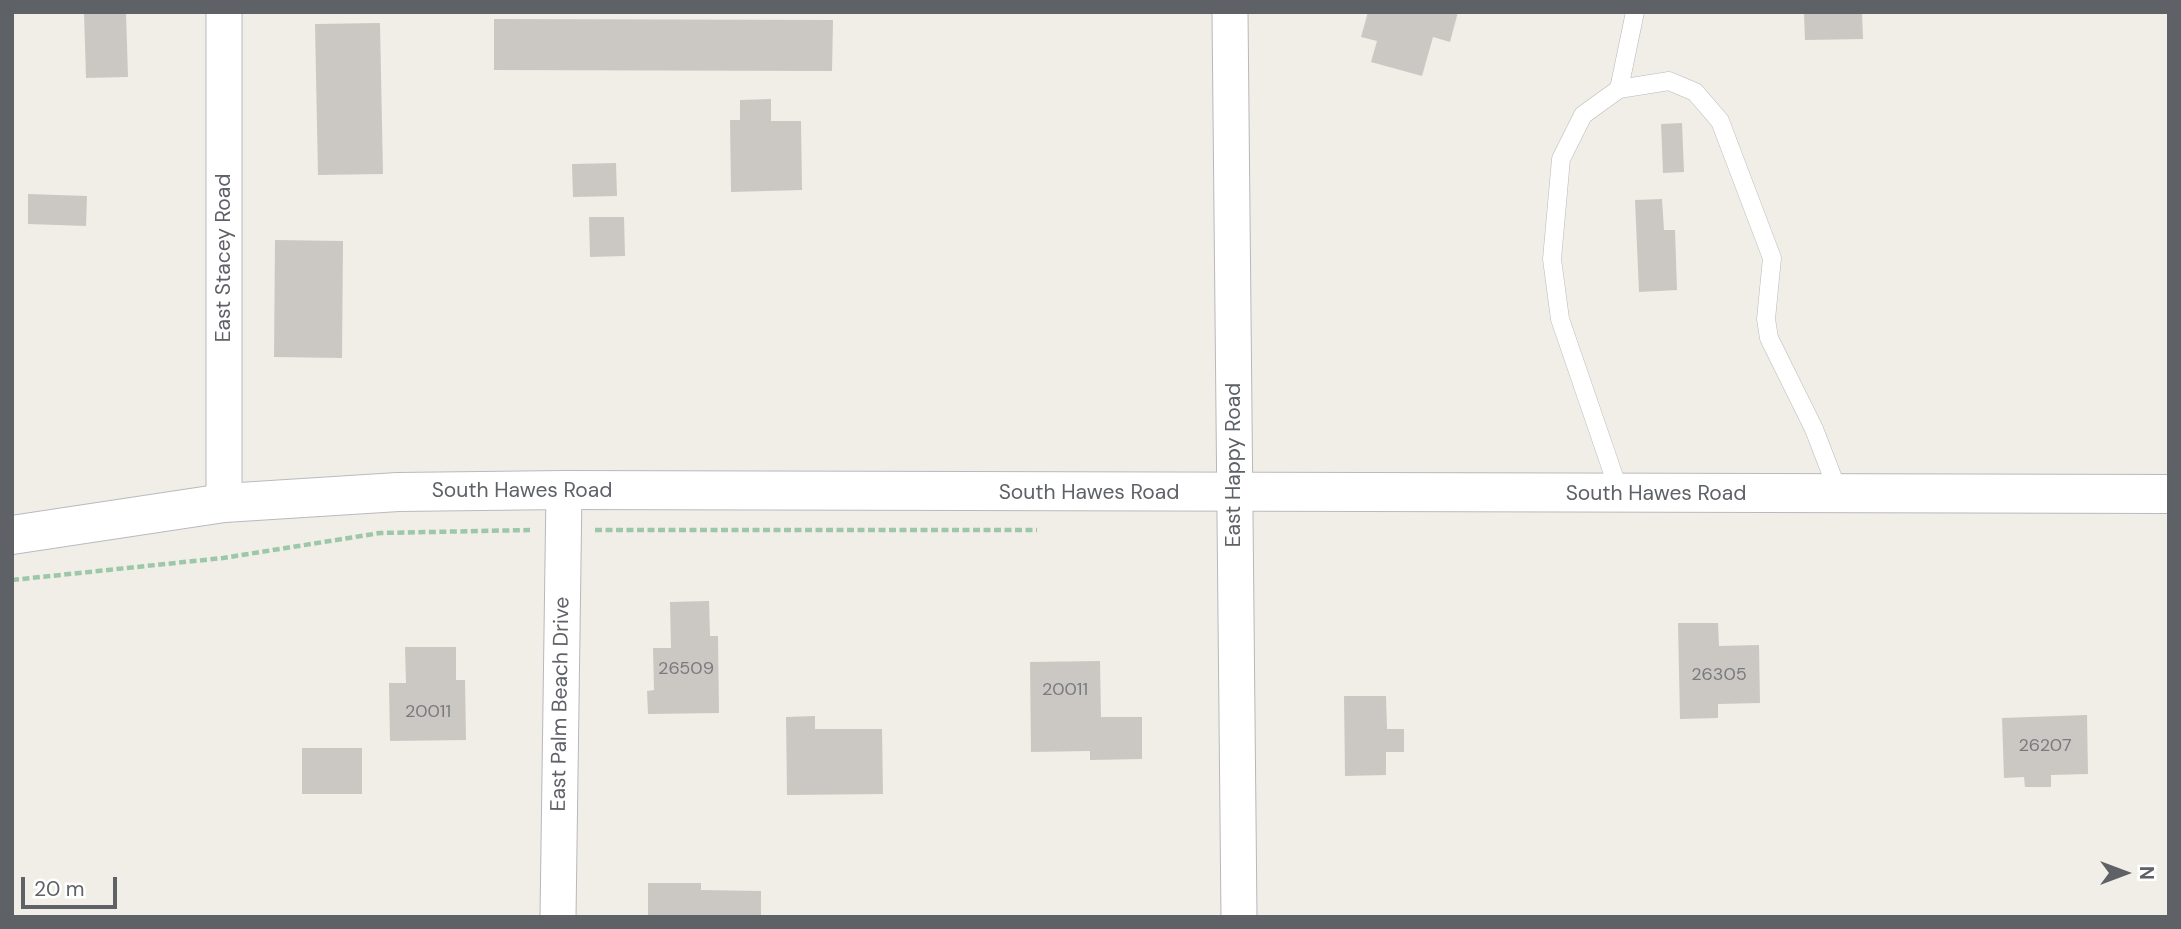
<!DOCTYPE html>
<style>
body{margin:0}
#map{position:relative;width:2181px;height:929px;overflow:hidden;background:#f0eee6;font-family:"DM Sans",sans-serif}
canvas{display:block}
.frame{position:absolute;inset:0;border:14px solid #5e6166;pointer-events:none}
.north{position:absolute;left:2090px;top:838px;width:70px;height:70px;-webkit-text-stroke:5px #fff;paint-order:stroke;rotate:90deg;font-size:19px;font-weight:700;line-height:28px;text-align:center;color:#5e6166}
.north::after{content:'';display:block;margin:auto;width:24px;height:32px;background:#5e6166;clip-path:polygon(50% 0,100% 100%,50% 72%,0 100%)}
.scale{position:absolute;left:21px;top:877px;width:96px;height:32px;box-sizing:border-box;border:4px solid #5e6166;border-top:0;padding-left:9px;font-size:21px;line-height:24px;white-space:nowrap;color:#5e6166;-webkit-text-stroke:5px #fff;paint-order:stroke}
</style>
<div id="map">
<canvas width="2181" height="929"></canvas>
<div class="frame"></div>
<div class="north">N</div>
<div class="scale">20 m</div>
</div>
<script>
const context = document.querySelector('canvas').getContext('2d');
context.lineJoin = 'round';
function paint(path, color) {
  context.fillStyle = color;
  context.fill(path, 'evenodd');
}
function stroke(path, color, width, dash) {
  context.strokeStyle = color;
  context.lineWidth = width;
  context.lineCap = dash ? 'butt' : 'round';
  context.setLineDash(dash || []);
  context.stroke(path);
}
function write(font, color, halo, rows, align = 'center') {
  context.font = font + ' "DM Sans",sans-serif';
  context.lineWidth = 5;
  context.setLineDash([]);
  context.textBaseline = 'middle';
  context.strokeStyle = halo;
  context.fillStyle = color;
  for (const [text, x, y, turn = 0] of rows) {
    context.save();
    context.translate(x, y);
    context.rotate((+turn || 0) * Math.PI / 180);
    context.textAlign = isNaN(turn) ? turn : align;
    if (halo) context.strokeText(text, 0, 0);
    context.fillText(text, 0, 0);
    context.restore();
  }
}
paint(new Path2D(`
 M 84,12 L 126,12 L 128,77 L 86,78 Z
 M 1368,12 L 1458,12 L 1450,42 L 1433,37 L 1422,76 L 1371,62 L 1377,41 L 1361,37 Z
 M 1804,12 L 1862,12 L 1863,39 L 1805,40 Z
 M 494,19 L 833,20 L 832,71 L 494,70 Z
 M 380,23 L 383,174 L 318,175 L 315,24 Z
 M 771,99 L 771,121 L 801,121 L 802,190 L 731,192 L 730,120 L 740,120 L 740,100 Z
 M 1682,123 L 1684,172 L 1663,173 L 1661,124 Z
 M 616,163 L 617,196 L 573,197 L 572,164 Z
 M 28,194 L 87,196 L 86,226 L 28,224 Z
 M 1662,199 L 1664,230 L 1675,230 L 1677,290 L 1639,292 L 1635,200 Z
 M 589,217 L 624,217 L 625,256 L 590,257 Z
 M 275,240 L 343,241 L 342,358 L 274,357 Z
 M 709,601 L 710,636 L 718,636 L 719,713 L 648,714 L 647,691 L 654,690 L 653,648 L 671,648 L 670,602 Z
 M 1678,623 L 1718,623 L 1719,646 L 1759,645 L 1760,703 L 1718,704 L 1718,718 L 1680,719 Z
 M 405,647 L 456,647 L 456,680 L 465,680 L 466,740 L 390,741 L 389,683 L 406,683 Z
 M 1100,661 L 1101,717 L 1142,717 L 1142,759 L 1090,760 L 1090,751 L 1031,752 L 1030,662 Z
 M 1344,696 L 1386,696 L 1387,729 L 1404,729 L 1404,752 L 1386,752 L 1386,775 L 1345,776 Z
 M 2087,715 L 2088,774 L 2051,775 L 2051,787 L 2025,787 L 2024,777 L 2004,778 L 2002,718 Z
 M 815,716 L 815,729 L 882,729 L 883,794 L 787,795 L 786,717 Z
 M 302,748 L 362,748 L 362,794 L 302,794 Z
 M 648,883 L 701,883 L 701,890 L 761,891 L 761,917 L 648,917 Z`), '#cbc8c4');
const lane = new Path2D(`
 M 1619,89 L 1635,12
 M 1620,494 L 1560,319 L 1552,259 L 1561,159 L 1583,115 L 1619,89 L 1669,81 L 1695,92 L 1720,121 L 1772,258 L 1766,319 L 1769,338 L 1814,429 L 1839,494`);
const street = new Path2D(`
 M 224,12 L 224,503
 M 1230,12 L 1239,917
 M 558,917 L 564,490`);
const secondary = new Path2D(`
 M 12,535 L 224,503 L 398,492 L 564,490 L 2169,494`);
stroke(lane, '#b7b8bc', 19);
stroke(street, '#b7b8bc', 37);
stroke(secondary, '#b8babf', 40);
stroke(new Path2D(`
 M 595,530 L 1037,530
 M 12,580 L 223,558 L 380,533 L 530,530`), '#9dc7a9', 4.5, [7, 3.5]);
stroke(lane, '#fff', 18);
stroke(street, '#fff', 35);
stroke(secondary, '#fff', 38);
write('18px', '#797b7e', null, [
 ["26509",686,669],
 ["26305",1719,675],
 ["20011",1065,690],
 ["20011",428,712],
 ["26207",2045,746]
]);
write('21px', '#5e6166', '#fff', [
 ["East Stacey Road",224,258,-90],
 ["East Happy Road",1234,465,-90],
 ["South Hawes Road",522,491],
 ["South Hawes Road",1089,493],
 ["South Hawes Road",1656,494],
 ["East Palm Beach Drive",561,704,-89]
]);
</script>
